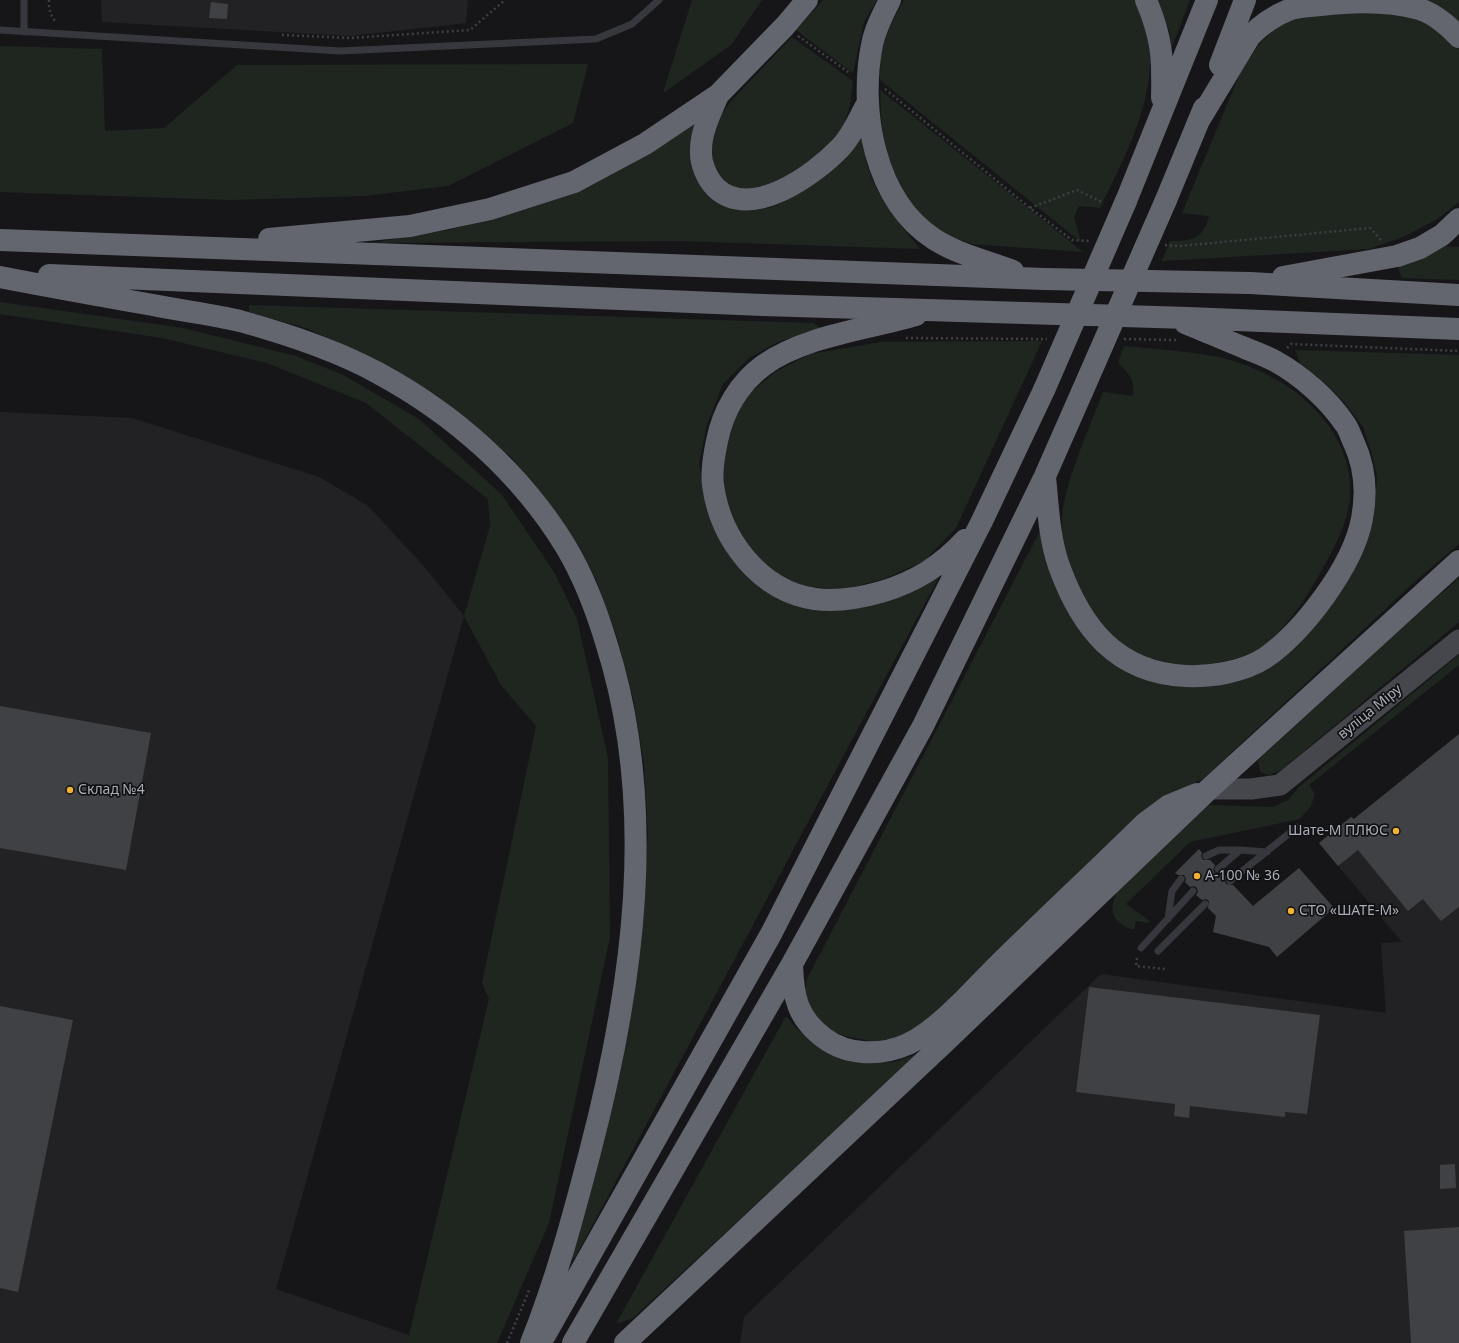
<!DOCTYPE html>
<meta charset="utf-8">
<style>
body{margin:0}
canvas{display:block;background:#161618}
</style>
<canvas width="1459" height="1343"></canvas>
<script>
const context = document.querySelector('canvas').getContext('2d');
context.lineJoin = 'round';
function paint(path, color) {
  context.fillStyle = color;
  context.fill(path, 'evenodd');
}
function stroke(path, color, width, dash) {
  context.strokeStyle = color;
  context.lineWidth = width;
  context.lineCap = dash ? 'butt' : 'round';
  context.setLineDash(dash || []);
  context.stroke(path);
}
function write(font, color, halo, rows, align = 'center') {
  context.font = font + ' "Noto Sans",sans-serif';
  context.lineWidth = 3.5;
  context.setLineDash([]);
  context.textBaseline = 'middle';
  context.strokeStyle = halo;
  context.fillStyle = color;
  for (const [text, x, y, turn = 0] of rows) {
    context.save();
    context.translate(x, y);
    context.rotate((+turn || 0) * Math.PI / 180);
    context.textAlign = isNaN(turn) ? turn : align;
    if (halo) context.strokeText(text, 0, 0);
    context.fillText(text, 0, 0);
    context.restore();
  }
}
paint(new Path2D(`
 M 101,0 L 468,0 L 466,23 L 351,36 L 102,22 Z
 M 0,412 L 132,418 L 319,477 L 367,505 L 422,564 L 464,616 L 276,1289 L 409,1335 L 404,1343 L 0,1343 Z
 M 1459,734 L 1459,1343 L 740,1343 L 744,1317 L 1101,974 L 1386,1013 L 1381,943 L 1402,942 L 1319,843 L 1351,817 L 1354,819 Z`), '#222225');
paint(new Path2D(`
 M 692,0 L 762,0 L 731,45 L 663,93 Z
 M 823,0 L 877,0 L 864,22 L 853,73 L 796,30 Z
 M 904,0 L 1135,0 C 1173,69 1131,144 1100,208 L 1079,206 L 1074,217 L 1081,242 L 880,80 C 880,45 887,30 904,0 Z
 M 1155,0 L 1190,0 L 1172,47 L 1169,29 Z
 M 1420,0 L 1459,0 L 1459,25 Z
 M 1348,10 L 1418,17 L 1451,38 L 1459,49 L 1459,202 L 1436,220 L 1403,237 L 1369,249 L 1162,261 L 1170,241 C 1191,241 1204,239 1209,216 L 1182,213 L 1241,71 L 1260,43 L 1278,27 L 1298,17 Z
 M 792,37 L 853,81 L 850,105 L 844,125 L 828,148 L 791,175 L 754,191 L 728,188 L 712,168 L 710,138 L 722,113 L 734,98 Z
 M 0,46 L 102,49 L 105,131 L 164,128 L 237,65 L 588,64 L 573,123 L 448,186 L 364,196 L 230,200 L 0,192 Z
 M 880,90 L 1083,252 L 972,244 L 941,233 L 917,213 L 900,188 L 887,156 L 882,128 Z
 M 703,114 L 692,152 L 743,207 C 749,208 756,209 762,209 C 799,206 838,153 863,127 C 864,139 864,152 867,164 C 875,196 900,224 920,249 L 680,241 L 371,243 L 453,229 L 523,210 L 574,193 Z
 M 1443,246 L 1459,247 L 1459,280 L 1402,278 L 1396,262 Z
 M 0,302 L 183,328 L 296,356 L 343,375 L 419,419 L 502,495 L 554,572 L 577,619 L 608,758 L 610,937 L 549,1223 L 497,1343 L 404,1343 L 409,1335 L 489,999 L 482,983 L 536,726 L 501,685 L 464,616 L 490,526 L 488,499 L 366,403 L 267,363 L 162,338 L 0,314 Z
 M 249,305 L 813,323 L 821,328 L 778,342 L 749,358 L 723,384 L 707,425 L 699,463 L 706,506 L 795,602 L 939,577 L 576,1256 L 565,1267 L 642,907 L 648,836 L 644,763 L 633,698 L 617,637 L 596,579 L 579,546 L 512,458 L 438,396 L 375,359 L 306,328 L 249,312 Z
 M 1042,341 L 956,528 L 924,561 L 886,578 L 843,590 L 804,586 L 773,574 L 744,547 L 726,506 L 722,466 L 729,430 L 748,395 L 775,372 L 810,354 L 881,342 Z
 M 1124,346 C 1155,349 1188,351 1219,357 C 1279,371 1343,415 1350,480 C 1353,509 1340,538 1326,562 C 1310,592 1286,632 1256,651 C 1234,663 1181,671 1158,663 C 1148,660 1138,654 1129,650 C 1124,648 1117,646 1112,642 C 1107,639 1103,629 1100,624 C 1093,612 1083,601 1078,589 C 1071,572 1061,541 1062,522 C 1062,487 1090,427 1103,392 L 1133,396 C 1136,380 1128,373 1118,362 Z
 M 1295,350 L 1459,355 L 1459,544 L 1421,576 L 1203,779 L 1164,797 L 1139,815 L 929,1018 L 911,1031 L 896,1037 L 876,1042 L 845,1036 L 832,1031 L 817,1021 L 805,994 L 807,979 L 1040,531 L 1116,665 L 1271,667 L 1296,647 L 1314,627 L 1331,606 L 1353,571 L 1369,535 L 1375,506 L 1377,476 L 1371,451 L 1363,427 L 1345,403 L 1326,384 L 1300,363 Z
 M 1459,578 L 1459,622 L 1281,770 L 1269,775 L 1260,772 L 1258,760 L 1379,648 Z
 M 1459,655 L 1459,665 L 1309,785 L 1315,794 L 1311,806 L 1300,819 L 1190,842 L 1126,904 L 1150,921 L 1148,923 L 1136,921 L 1134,930 C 1114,924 1107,912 1117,892 L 1200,809 L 1209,805 L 1273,807 L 1288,800 L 1299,787 Z
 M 786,1016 L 798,1030 L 821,1047 L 867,1063 L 894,1062 L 918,1054 L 633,1318 L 616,1324 Z`), '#1e261f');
paint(new Path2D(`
 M 211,2 L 228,4 L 227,19 L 209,18 Z
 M 0,706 L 151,733 L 126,870 L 0,848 Z
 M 1459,734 L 1459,907 L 1441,921 L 1423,899 L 1408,911 L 1358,850 L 1338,866 L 1319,843 L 1351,817 L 1354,819 Z
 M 1199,849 L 1202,853 L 1201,856 L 1203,860 L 1210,860 L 1215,865 L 1213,870 L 1215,873 L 1219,874 L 1222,872 L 1227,877 L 1225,881 L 1226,884 L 1233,885 L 1253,906 L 1299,868 L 1334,908 L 1277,957 L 1269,947 L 1213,932 L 1216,916 L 1208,908 L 1209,901 L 1206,899 L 1202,900 L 1196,895 L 1198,892 L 1197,888 L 1194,886 L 1190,887 L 1185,882 L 1186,879 L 1184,875 L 1178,875 L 1175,873 Z
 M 1089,987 L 1320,1015 L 1307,1114 L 1285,1112 L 1285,1117 L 1190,1106 L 1189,1118 L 1174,1116 L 1175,1104 L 1076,1092 Z
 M 0,1006 L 73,1020 L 18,1292 L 0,1288 Z
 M 1455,1164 L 1456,1188 L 1440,1189 L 1440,1165 Z
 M 1459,1227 L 1459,1343 L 1411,1343 L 1404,1231 Z`), '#404145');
stroke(new Path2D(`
 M 49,0 C 49,9 50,16 57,23
 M 282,35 L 351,38 L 470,30 L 505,0
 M 798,36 L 851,74
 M 885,89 L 1030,208 L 1072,240 L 1090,241
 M 1030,208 L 1077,190 L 1104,203
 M 1165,245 L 1180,246 L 1370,228 L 1382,241
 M 906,338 L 1047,339
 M 1124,339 L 1176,340
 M 1287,348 L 1291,344 L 1459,351
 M 1137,958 L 1136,966 L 1165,969
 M 507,1343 L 530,1288`), '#3d3f44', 2.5, [2, 3]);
stroke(new Path2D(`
 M 0,30 L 340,51 L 596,39 L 632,24 L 659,0
 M 24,32 L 24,0
 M 1206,856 L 1219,850 L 1240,850
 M 1218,869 L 1240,850 L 1267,852
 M 1230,881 L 1297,827
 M 1168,919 L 1172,891 L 1181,879
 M 1141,948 L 1193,891
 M 1158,951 L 1205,904`), '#37383d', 7);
stroke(new Path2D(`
 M 1209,789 L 1251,789 L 1280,785 L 1459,640`), '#45474d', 21);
stroke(new Path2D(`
 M 890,0 C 883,14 875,29 872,45 C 859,110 874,200 934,239 C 957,254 987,261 1013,271
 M 1146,0 C 1162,38 1163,57 1162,98
 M 1220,65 L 1245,0
 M 718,95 C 711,112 701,131 701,150 C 700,163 707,179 716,188 C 751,221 814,175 840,148 C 852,136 859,118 867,104
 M 1198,122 L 1250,36 C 1262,24 1275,15 1291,9 C 1300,6 1312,6 1321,5 C 1354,1 1387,0 1419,9 C 1433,13 1449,26 1459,37
 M 1166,200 L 1204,108
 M 1126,201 L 1207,0
 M 269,239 L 410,226 L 490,209 L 574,182 L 645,144 L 718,95 L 785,26 L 807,0
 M 0,240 L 1044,279 L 1250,283 L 1459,295
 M 49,275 L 763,305 L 1188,318 L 1459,329
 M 0,277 C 51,287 102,296 153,305 C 182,311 212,314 240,321 C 287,334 336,350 378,373 C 454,414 521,473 566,547 C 584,577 596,609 606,642 C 659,808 633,987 590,1152 C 573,1217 556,1281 531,1343
 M 1283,277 L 1397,256 L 1420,248 L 1442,235 L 1459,219
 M 916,315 C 868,329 804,336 764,365 C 739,383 723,411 717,441 C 714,455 711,471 713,485 C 720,538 759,591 815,599 C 837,602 860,598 881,592 C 915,582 941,566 965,540
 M 1045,477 C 1048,506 1049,538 1059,566 C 1081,627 1116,673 1186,676 C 1212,677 1243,672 1265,658 C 1304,631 1353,566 1362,519 C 1367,493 1365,467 1354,443 C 1351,437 1349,429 1345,424 C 1328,399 1302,376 1275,361 C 1266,356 1255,352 1245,348 C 1225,340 1205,331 1185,323
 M 792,964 C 793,996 797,1018 824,1038 C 848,1056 881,1056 908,1044 C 939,1029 972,991 997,966 C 1046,918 1096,871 1145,823 L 1168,806 L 1197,794
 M 545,1335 L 771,934 L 982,521 L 1044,390
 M 573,1343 L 792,964 L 923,726 L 1045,476 L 1082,392
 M 625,1343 L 946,1041 L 1209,789 L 1459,561`), '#63666e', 22);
stroke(new Path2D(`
 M 1044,390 L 1126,201
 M 1082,392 L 1166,200`), '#63666e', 22);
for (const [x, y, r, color] of [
 [70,790,4,"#f2b134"],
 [1396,831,4,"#f2b134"],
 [1197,876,4,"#f2b134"],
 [1291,911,4,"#f2b134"]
]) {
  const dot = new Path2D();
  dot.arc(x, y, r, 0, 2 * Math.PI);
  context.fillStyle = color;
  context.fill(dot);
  stroke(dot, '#111113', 1.5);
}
write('14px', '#a8adb8', '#111113', [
 ["вуліца Міру",1370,712,-39]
]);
write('14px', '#a8adb8', '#111113', [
 ["Склад №4",78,790],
 ["Шате-М ПЛЮС",1388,831,"right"],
 ["А-100 № 36",1205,876],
 ["СТО «ШАТЕ-М»",1299,911]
], 'left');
</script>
